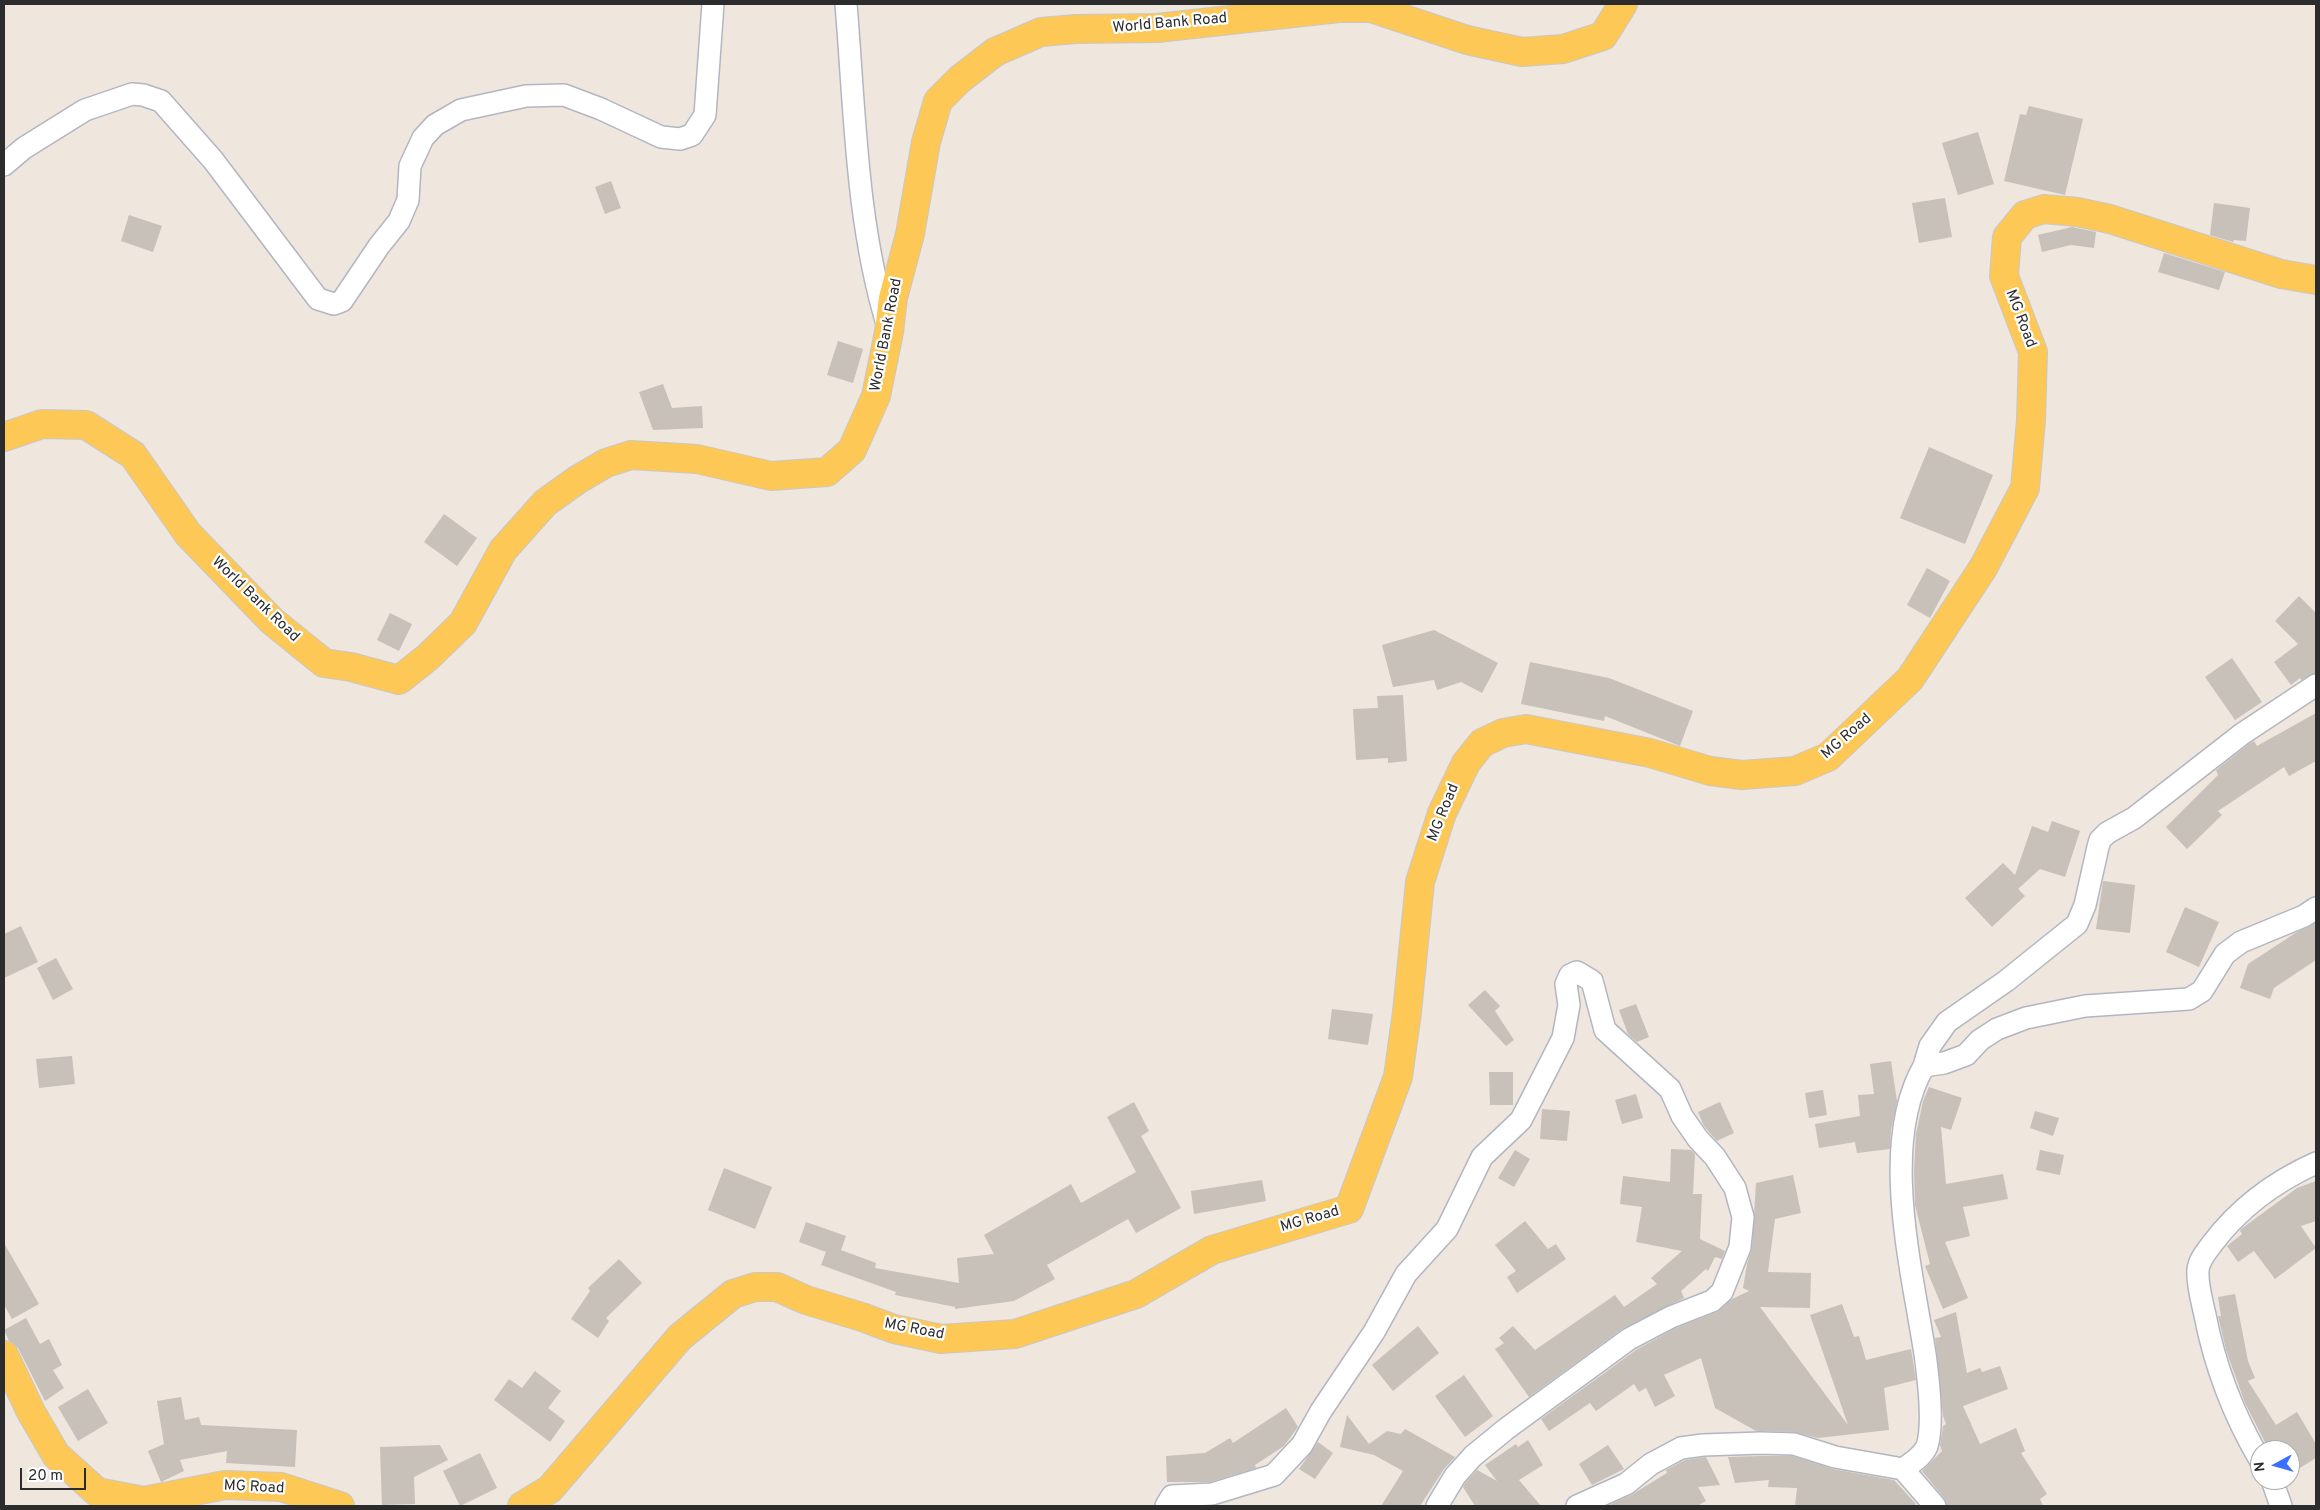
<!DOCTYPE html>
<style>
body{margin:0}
#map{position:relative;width:2320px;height:1510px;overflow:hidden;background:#efe6de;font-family:Overpass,sans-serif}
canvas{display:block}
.frame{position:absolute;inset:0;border:5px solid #2c2c2c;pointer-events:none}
.north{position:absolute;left:2250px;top:1440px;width:50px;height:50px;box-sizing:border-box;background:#fff;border:1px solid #ababab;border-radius:50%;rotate:264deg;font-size:14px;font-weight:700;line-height:20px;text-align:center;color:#2c2c2c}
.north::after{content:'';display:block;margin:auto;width:18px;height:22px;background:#3b6fff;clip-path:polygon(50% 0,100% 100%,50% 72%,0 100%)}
.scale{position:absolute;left:20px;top:1468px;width:66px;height:22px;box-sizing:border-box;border:2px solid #2c2c2c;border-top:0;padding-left:6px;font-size:15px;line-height:18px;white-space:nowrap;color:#2c2c2c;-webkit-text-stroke:4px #fff;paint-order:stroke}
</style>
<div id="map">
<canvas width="2320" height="1510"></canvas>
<div class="frame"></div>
<div class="north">N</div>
<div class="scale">20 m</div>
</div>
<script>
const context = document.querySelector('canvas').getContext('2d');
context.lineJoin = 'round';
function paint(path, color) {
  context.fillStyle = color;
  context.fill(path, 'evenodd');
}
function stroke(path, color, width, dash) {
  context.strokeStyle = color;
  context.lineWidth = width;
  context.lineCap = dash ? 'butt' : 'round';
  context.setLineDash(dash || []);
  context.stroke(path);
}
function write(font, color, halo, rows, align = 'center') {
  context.font = font + ' Overpass,sans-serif';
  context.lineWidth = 4.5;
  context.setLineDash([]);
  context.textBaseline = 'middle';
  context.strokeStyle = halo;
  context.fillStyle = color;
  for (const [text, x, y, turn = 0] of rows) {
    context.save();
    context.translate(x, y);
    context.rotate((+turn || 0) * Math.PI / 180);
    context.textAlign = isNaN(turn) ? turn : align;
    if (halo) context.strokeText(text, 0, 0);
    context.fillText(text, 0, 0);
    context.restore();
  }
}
paint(new Path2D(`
 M 2029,106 L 2083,119 L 2065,195 L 2004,181 L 2020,114 L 2026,115 Z
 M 1978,132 L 1994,184 L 1958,195 L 1942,143 Z
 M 611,181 L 621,208 L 605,214 L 595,187 Z
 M 1945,198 L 1952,237 L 1919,243 L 1912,203 Z
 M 2214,203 L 2250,208 L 2246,241 L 2234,240 L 2233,242 L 2210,235 Z
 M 129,215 L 162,226 L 153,252 L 121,241 Z
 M 2072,227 L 2096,232 L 2094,248 L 2071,245 L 2042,252 L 2038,235 Z
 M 2164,253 L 2225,272 L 2219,290 L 2158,272 Z
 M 838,341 L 863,349 L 853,383 L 827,375 Z
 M 663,384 L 672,408 L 702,406 L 703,428 L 653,430 L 639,392 Z
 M 1929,447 L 1993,475 L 1965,544 L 1900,518 Z
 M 444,514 L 477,538 L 457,566 L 424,542 Z
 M 1927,568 L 1950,581 L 1930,618 L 1907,605 Z
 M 2299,596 L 2316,613 L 2316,673 L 2301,680 L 2300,678 L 2291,685 L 2274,662 L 2298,644 L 2275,621 Z
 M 390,613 L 412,624 L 399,651 L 377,640 Z
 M 1434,630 L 1498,663 L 1482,693 L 1461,682 L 1437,690 L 1434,680 L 1393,687 L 1382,645 Z
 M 2232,658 L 2262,702 L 2235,720 L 2205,677 Z
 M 1530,662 L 1609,678 L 1693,711 L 1680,746 L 1605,716 L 1604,721 L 1521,704 Z
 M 1403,695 L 1407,761 L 1388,763 L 1388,758 L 1356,760 L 1353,709 L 1378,708 L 1377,696 Z
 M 2316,713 L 2316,761 L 2289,776 L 2284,767 L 2218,811 L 2222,815 L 2187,849 L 2166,827 L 2218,775 L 2216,770 L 2249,744 L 2254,741 L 2257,746 Z
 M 2052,821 L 2080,831 L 2065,877 L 2040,869 L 2018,889 L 2025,896 L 1992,927 L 1965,898 L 2003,863 L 2015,875 L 2032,826 L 2048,832 Z
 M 2103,881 L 2135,885 L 2130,933 L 2096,929 Z
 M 2185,907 L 2219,922 L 2199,967 L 2166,952 Z
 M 2316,923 L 2316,960 L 2274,988 L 2270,999 L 2240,988 L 2248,964 L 2297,932 Z
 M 21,926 L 38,962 L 4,978 L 4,934 Z
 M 56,958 L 73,989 L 53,1000 L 37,968 Z
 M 1485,990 L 1500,1006 L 1495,1011 L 1514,1040 L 1506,1046 L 1468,1005 Z
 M 1636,1004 L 1649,1037 L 1637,1042 L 1628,1034 L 1619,1010 Z
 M 1332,1009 L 1373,1014 L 1368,1045 L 1328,1039 Z
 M 72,1056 L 75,1084 L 39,1088 L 36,1059 Z
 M 1891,1061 L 1897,1101 L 1891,1130 L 1890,1149 L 1857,1153 L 1855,1142 L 1819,1148 L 1815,1124 L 1860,1116 L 1858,1095 L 1874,1094 L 1870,1064 Z
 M 1489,1072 L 1513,1072 L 1513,1105 L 1490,1105 Z
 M 1929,1087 L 1962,1098 L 1951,1130 L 1941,1127 L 1946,1184 L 2003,1174 L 2008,1199 L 1963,1207 L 1970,1236 L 1945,1242 L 1968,1298 L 1943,1309 L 1925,1266 L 1930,1264 L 1915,1205 L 1914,1169 L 1916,1134 L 1923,1101 Z
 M 1823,1090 L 1827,1115 L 1809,1118 L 1805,1093 Z
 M 1636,1094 L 1643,1118 L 1622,1124 L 1615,1100 Z
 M 1134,1102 L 1149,1131 L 1141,1136 L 1181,1208 L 1136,1233 L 1128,1219 L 1047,1265 L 1055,1279 L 1014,1301 L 955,1309 L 955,1307 L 895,1295 L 896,1292 L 821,1265 L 826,1252 L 799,1242 L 806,1222 L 846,1236 L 841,1250 L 876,1263 L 875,1268 L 959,1283 L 957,1258 L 994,1254 L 984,1235 L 1071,1184 L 1081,1203 L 1136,1172 L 1107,1117 Z
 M 1720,1102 L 1734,1133 L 1717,1141 L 1704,1126 L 1698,1112 Z
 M 1542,1109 L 1570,1111 L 1567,1141 L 1540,1139 Z
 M 2035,1111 L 2059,1118 L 2053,1136 L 2030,1128 Z
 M 1671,1149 L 1691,1150 L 1695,1154 L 1693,1194 L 1702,1194 L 1700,1239 L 1725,1251 L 1722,1259 L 1715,1257 L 1708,1271 L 1706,1269 L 1681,1291 L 1684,1298 L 1622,1329 L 1529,1397 L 1495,1349 L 1504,1343 L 1499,1338 L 1513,1326 L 1535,1350 L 1615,1295 L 1624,1307 L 1657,1284 L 1651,1278 L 1682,1251 L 1636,1242 L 1642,1207 L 1620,1204 L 1623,1176 L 1670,1182 Z
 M 1515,1150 L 1530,1159 L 1514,1187 L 1498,1178 Z
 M 2040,1150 L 2064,1155 L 2060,1175 L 2036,1170 Z
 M 724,1168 L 772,1187 L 755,1229 L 708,1210 Z
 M 1793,1175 L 1801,1213 L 1775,1219 L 1768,1272 L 1811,1273 L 1810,1308 L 1760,1307 L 1848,1425 L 1810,1315 L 1842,1304 L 1854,1337 L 1859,1336 L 1866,1360 L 1911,1349 L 1916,1380 L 1884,1388 L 1889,1430 L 1818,1438 L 1794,1432 L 1756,1431 L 1715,1408 L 1701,1358 L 1664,1375 L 1675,1396 L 1655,1407 L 1646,1388 L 1639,1392 L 1634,1384 L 1596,1411 L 1590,1403 L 1549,1431 L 1541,1419 L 1636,1350 L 1676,1328 L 1717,1312 L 1732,1299 L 1749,1291 L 1743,1288 L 1747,1264 L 1752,1248 L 1756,1183 Z
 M 1262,1180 L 1266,1201 L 1194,1214 L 1191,1191 Z
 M 2316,1181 L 2316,1221 L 2301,1226 L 2316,1248 L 2275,1279 L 2254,1251 L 2238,1262 L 2227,1246 L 2242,1234 L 2240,1231 L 2241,1229 L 2297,1188 Z
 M 1525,1221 L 1548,1249 L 1556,1244 L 1566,1259 L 1517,1293 L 1507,1277 L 1516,1271 L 1495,1245 Z
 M 4,1243 L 39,1304 L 12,1319 L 4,1305 Z
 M 619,1259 L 642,1283 L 606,1318 L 609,1321 L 598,1338 L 571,1319 L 590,1291 L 588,1288 Z
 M 2235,1294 L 2248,1361 L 2255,1378 L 2248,1381 L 2276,1425 L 2297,1412 L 2316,1444 L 2316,1458 L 2290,1474 L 2290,1450 L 2269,1450 L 2245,1403 L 2226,1350 L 2218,1316 L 2221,1316 L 2218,1297 Z
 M 1956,1312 L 1967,1373 L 1980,1368 L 1982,1372 L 2000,1366 L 2008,1389 L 1963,1406 L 1980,1444 L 2016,1428 L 2025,1451 L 2021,1453 L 2047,1494 L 2040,1499 L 2043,1506 L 1947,1506 L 1944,1498 L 1922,1471 L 1942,1451 L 1940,1445 L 1943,1426 L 1946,1424 L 1943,1416 L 1935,1338 L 1941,1337 L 1934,1320 Z
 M 26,1318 L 40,1344 L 49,1339 L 62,1365 L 53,1370 L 64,1388 L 45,1401 L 18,1348 L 9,1341 L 4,1330 Z
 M 1418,1326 L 1439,1353 L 1393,1391 L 1372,1365 Z
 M 535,1371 L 561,1391 L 548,1408 L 565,1421 L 550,1442 L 494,1400 L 509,1379 L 522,1388 Z
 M 1464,1375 L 1493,1416 L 1465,1437 L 1435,1396 Z
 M 88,1389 L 108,1423 L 78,1441 L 58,1407 Z
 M 181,1397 L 185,1420 L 199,1417 L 201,1425 L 297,1430 L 295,1467 L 226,1463 L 227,1451 L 180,1460 L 184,1471 L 161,1482 L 148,1451 L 164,1444 L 157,1401 Z
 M 1286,1408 L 1298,1427 L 1284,1446 L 1255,1465 L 1256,1468 L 1210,1482 L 1167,1482 L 1166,1456 L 1205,1453 L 1230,1438 L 1233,1443 Z
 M 1347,1415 L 1369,1444 L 1387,1431 L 1401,1434 L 1405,1429 L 1455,1457 L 1444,1469 L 1420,1506 L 1381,1506 L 1403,1471 L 1374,1455 L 1340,1447 Z
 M 1528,1440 L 1543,1465 L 1519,1480 L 1541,1506 L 1475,1506 L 1463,1487 L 1465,1483 L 1477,1470 L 1497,1481 L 1485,1465 L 1516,1444 L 1518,1447 Z
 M 1318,1442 L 1333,1453 L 1315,1479 L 1299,1469 Z
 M 440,1445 L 448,1460 L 414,1477 L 415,1504 L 382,1505 L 380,1447 Z
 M 1608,1445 L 1624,1469 L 1592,1485 L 1579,1464 Z
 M 480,1453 L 497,1488 L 460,1506 L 443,1471 Z
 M 1761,1456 L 1792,1456 L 1833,1469 L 1894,1480 L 1916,1504 L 1914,1506 L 1795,1506 L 1797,1488 L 1768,1487 L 1769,1480 L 1735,1483 L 1728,1457 Z
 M 1706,1457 L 1720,1485 L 1698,1487 L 1706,1501 L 1697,1506 L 1607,1506 L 1631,1495 L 1667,1473 L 1666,1470 L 1685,1460 Z`), '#c7c1b9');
const street = new Path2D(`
 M 846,4 C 855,112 856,223 888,327
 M 4,165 L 24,148 L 85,110 L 132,94 L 143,95 L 161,101 L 213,160 L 318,299 L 334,304 L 342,301 L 379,246 L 399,221 L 408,200 L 410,166 L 423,138 L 435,125 L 461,110 L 526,96 L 564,95 L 601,109 L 661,137 L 680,139 L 692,135 L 705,115 L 713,4
 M 1924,1066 L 1930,1046 L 1947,1022 L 2006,981 L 2077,924 L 2085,905 L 2098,847 L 2100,840 L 2107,833 L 2134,818 L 2242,734 L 2316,685
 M 2260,1460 C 2233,1414 2215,1367 2205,1315 C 2202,1301 2197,1285 2198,1270 C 2199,1260 2206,1252 2212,1244 C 2239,1208 2276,1181 2316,1163
 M 1903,1469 L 1935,1506
 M 2272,1480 L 2281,1506
 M 1166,1506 L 1172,1496 L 1212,1494 L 1274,1475 L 1302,1445 L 1321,1411 L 1374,1332 L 1406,1274 L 1447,1229 L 1482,1157 L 1521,1120 L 1563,1038 L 1569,1005 L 1566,984 L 1570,975 L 1577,972 L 1592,981 L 1605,1030 L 1670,1089 L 1682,1116 L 1698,1139 L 1715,1157 L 1735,1188 L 1743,1217 L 1740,1247 L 1722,1292 L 1712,1301 L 1671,1317 L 1629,1339 L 1506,1429 L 1473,1456 L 1455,1476 L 1437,1506
 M 1577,1506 L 1626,1484 L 1651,1464 L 1681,1448 L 1703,1445 L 1761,1443 L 1794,1444 L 1835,1457 L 1903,1469 C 1912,1463 1923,1456 1927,1446 C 1934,1425 1928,1376 1925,1354 C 1912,1269 1879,1144 1924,1066 L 1944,1063 L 1966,1055 L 1980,1040 L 1997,1029 L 2026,1018 L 2085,1006 L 2189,999 L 2202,991 L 2225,954 L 2241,942 L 2304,916 L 2316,908`);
const primary = new Path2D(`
 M 4,437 L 42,424 L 86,425 L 133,455 L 188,534 L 272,621 L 324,663 L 351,667 L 399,680 L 428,657 L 463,623 L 503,550 L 545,503 L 577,480 L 606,463 L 631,455 L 697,459 L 771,476 L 827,472 L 852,450 L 876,396 L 889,332 L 893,298 L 910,234 L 926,142 L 938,101 L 960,79 L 995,52 L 1041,32 L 1076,29 L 1157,28 L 1339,8 L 1371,8 L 1467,40 L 1522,52 L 1563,49 L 1603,36 L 1623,4
 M 4,1355 L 31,1412 L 56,1455 L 97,1492 L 144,1501 L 225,1485 L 281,1487 L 340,1506
 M 522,1506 L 550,1489 L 680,1337 L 733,1294 L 755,1287 L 777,1287 L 806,1300 L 862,1317 L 894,1329 L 941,1339 L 1015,1334 L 1136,1294 L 1212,1250 L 1349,1209 L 1398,1077 L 1407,1012 L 1420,882 L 1442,813 L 1466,763 L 1482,743 L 1503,733 L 1526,729 L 1650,753 L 1710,771 L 1742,775 L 1795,771 L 1828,757 L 1910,679 L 1983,568 L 2025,488 L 2031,420 L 2033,352 L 2004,276 L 2007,237 L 2025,215 L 2044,209 L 2077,212 L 2110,219 L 2281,274 L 2316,280`);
stroke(street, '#b2b6c1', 24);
stroke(primary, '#c8c8c8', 30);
stroke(street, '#fff', 21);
stroke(primary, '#fdc855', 28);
write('15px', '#2c2c2c', '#fff', [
 ["World Bank Road",1170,24,-5],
 ["MG Road",2020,319,69],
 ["World Bank Road",887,335,-79],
 ["World Bank Road",255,600,44],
 ["MG Road",1847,737,-41],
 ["MG Road",1444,813,-68],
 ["MG Road",1310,1220,-16],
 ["MG Road",914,1330,11],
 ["MG Road",254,1488,3]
]);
</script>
